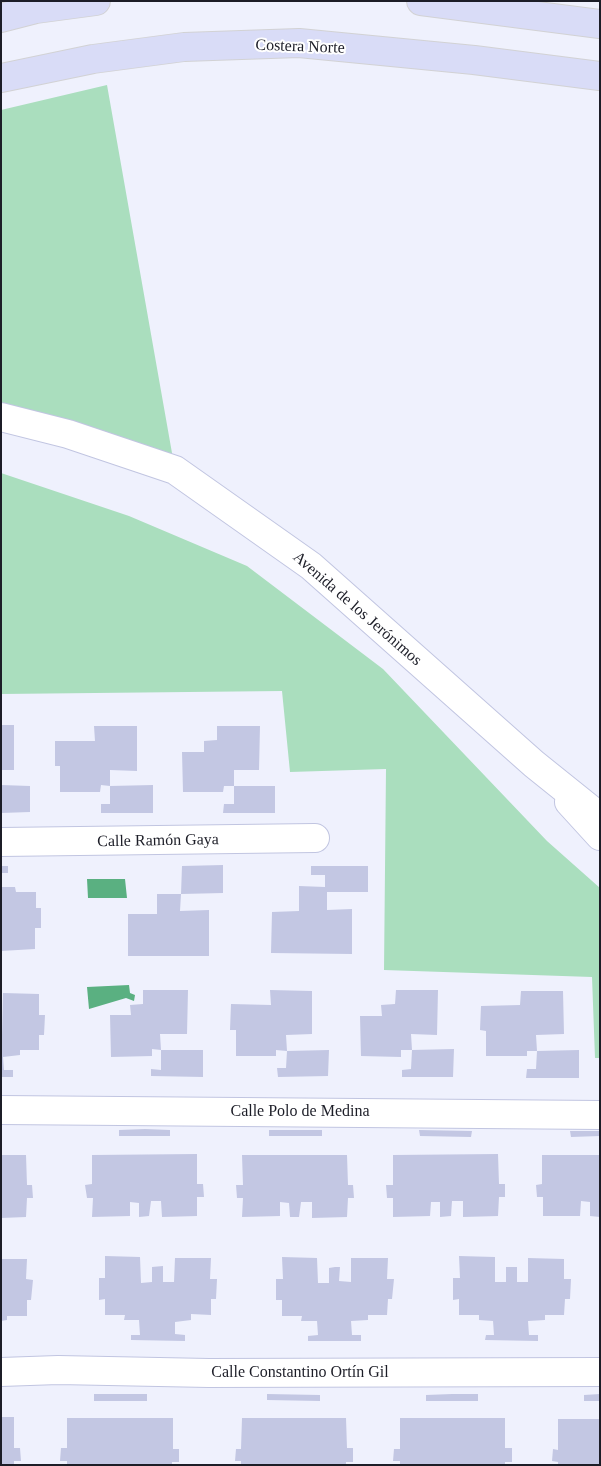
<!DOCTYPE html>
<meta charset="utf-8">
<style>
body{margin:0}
#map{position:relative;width:601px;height:1466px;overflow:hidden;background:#eff1fd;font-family:"Times New Roman",serif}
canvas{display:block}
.frame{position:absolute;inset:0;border:2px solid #1c1d27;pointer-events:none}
</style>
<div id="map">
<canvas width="601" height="1466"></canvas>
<div class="frame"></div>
</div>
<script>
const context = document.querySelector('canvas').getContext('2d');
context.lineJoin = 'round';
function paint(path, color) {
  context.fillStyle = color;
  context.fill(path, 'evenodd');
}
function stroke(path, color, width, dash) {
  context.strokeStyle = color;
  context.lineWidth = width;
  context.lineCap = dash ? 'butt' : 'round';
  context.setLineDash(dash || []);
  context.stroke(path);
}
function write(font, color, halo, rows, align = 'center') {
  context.font = font + ' "Times New Roman",serif';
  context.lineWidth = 4;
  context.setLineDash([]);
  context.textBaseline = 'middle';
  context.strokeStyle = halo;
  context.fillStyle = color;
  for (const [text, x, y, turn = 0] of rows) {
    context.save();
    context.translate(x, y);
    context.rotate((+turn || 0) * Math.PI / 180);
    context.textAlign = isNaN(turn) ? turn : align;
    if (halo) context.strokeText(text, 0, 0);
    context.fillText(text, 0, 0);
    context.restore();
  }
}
paint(new Path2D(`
 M 107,85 L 175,470 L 1,419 L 1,110 Z
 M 1,473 L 129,516 L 247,566 L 383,669 L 547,841 L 600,888 L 600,1058 L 595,1058 L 592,977 L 384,970 L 386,769 L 290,772 L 282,691 L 1,694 Z`), '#aadebe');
paint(new Path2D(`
 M 87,879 L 125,879 L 127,898 L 88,898 Z
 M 129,985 L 130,993 L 135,995 L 134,1001 L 126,998 L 89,1009 L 87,987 Z`), '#5ab081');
paint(new Path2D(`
 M 1,725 L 14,725 L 14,770 L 1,770 Z
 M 94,726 L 137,726 L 137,771 L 110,770 L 110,786 L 153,785 L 153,813 L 101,813 L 101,804 L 110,804 L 110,786 L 101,785 L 100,792 L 60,792 L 60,766 L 55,766 L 55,741 L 95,741 Z
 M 217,726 L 260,726 L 259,770 L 234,770 L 234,786 L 224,786 L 223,792 L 183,792 L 182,752 L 204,752 L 204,741 L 217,740 Z
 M 1,785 L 30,786 L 30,812 L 1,813 Z
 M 234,786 L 275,786 L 275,813 L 223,813 L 224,804 L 234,804 Z
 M 223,865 L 223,893 L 181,894 L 182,866 Z
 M 1,866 L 8,866 L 8,873 L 1,873 Z
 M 311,866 L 368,866 L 368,892 L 327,892 L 327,910 L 352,909 L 352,954 L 271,953 L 272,912 L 299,911 L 299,886 L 325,887 L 325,875 L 311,875 Z
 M 1,887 L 15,887 L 16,892 L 36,892 L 36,908 L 41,908 L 41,928 L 35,928 L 35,949 L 1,951 Z
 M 157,894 L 181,894 L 180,911 L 209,910 L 209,956 L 128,956 L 128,914 L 157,914 Z
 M 143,990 L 188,990 L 187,1034 L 160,1034 L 161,1050 L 152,1049 L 152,1056 L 111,1057 L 110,1015 L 131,1015 L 130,1005 L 143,1004 Z
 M 270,990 L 312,991 L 312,1034 L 286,1035 L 287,1051 L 329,1050 L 328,1076 L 278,1077 L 277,1068 L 286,1068 L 287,1051 L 276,1050 L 276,1056 L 236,1056 L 236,1030 L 230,1030 L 231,1004 L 271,1005 Z
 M 396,990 L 438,990 L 437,1035 L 411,1034 L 412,1050 L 401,1050 L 401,1057 L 361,1056 L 360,1016 L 382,1016 L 381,1005 L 395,1004 Z
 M 521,991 L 563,991 L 564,1034 L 536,1035 L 537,1051 L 527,1051 L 527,1056 L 486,1056 L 486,1031 L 480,1030 L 481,1006 L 520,1005 Z
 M 3,993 L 39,994 L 39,1015 L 45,1015 L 44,1035 L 39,1035 L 39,1050 L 20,1050 L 20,1055 L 3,1057 L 4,1070 L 13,1070 L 13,1077 L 1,1077 Z
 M 454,1049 L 453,1077 L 402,1077 L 402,1070 L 411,1069 L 412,1050 Z
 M 161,1050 L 203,1050 L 203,1077 L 151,1076 L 151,1069 L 161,1070 Z
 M 579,1050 L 579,1078 L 526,1078 L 527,1069 L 536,1069 L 537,1051 Z
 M 145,1129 L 170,1130 L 170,1136 L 119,1136 L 119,1130 Z
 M 269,1130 L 322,1130 L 322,1136 L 269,1136 Z
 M 419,1130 L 472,1131 L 471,1137 L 420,1136 Z
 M 570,1131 L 600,1131 L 600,1136 L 571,1137 Z
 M 197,1154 L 197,1184 L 203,1184 L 204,1197 L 197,1197 L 197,1216 L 162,1217 L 161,1201 L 151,1201 L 149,1216 L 139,1217 L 139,1203 L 130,1202 L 130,1216 L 92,1217 L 93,1198 L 87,1198 L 85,1185 L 92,1184 L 92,1155 Z
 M 498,1154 L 499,1184 L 505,1184 L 505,1197 L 499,1197 L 498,1216 L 463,1217 L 463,1201 L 452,1201 L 451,1216 L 440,1217 L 440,1202 L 431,1202 L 430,1216 L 393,1217 L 393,1198 L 387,1198 L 386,1185 L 393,1185 L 393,1155 Z
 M 1,1155 L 26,1155 L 27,1185 L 32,1185 L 33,1198 L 27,1198 L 26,1217 L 1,1218 Z
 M 242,1155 L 347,1155 L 348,1185 L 353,1185 L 354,1198 L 348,1198 L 347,1217 L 312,1218 L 312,1202 L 301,1202 L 299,1217 L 290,1217 L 289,1203 L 280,1202 L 280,1216 L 242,1217 L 243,1198 L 237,1198 L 236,1185 L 243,1185 Z
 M 542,1155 L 600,1155 L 600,1217 L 590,1216 L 590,1202 L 581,1201 L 580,1216 L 543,1216 L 543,1197 L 537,1197 L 536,1185 L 542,1184 Z
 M 105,1256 L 140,1257 L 141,1283 L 152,1282 L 152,1267 L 163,1266 L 163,1282 L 174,1282 L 175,1258 L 211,1258 L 210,1279 L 217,1279 L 216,1299 L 211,1299 L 211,1315 L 191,1314 L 191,1320 L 175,1322 L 175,1334 L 185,1335 L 185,1341 L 131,1340 L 131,1335 L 140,1335 L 139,1320 L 124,1320 L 125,1315 L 105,1315 L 105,1299 L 99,1300 L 99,1278 L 105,1278 Z
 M 459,1256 L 495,1257 L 495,1282 L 506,1282 L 506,1267 L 517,1267 L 517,1282 L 528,1282 L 528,1258 L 564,1259 L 564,1279 L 571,1279 L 570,1299 L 565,1299 L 564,1315 L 545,1315 L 545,1320 L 528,1321 L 529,1335 L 538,1335 L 538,1341 L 485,1340 L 486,1335 L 494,1335 L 493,1321 L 479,1320 L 479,1315 L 459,1315 L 459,1299 L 453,1300 L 453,1278 L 460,1278 Z
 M 282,1257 L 317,1258 L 318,1283 L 329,1283 L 329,1268 L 335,1267 L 340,1267 L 339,1281 L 351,1282 L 351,1258 L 388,1258 L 387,1279 L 394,1279 L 392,1299 L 388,1299 L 387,1315 L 368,1315 L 368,1320 L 351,1321 L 352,1335 L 361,1335 L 361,1341 L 308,1341 L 308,1336 L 318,1335 L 317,1321 L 301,1321 L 302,1316 L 282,1316 L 282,1300 L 276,1300 L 276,1279 L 283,1279 Z
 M 1,1259 L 27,1259 L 26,1279 L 33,1280 L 31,1300 L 27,1300 L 27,1316 L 7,1316 L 7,1320 L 1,1321 Z
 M 94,1394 L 147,1394 L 147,1401 L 94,1401 Z
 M 267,1394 L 320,1395 L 320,1401 L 267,1400 Z
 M 452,1394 L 478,1394 L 478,1401 L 426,1401 L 426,1395 Z
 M 600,1394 L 600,1401 L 584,1401 L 584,1395 Z
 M 1,1417 L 14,1417 L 14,1448 L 20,1448 L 21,1461 L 14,1461 L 14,1465 L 1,1465 Z
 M 67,1418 L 173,1418 L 173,1449 L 179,1449 L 179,1462 L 172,1462 L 172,1465 L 67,1465 L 67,1461 L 60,1461 L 61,1448 L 67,1448 Z
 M 242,1418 L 346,1418 L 347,1448 L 353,1448 L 353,1462 L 346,1462 L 346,1465 L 241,1465 L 241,1461 L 235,1461 L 236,1449 L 241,1449 Z
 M 400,1418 L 505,1418 L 505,1448 L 512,1448 L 512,1462 L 505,1462 L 505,1465 L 400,1465 L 400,1461 L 393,1461 L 394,1449 L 400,1449 Z
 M 558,1419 L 600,1419 L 600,1465 L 558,1465 L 558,1462 L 552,1461 L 553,1449 L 558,1450 Z`), '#c3c7e3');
const minor = new Path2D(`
 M 569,802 L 600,836
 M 1,842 L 315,838
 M 1,1110 L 600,1115
 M 1,1372 L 58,1370 L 209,1373 L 600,1372`);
const tertiary = new Path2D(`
 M 1,417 L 68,434 L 175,470 L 311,566 L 534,764 L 600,817`);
const primary = new Path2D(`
 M 421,1 L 600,24
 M 1,18 L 36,9 L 96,1
 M 1,78 L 93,59 L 184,47 L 299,43 L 474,60 L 600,76`);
stroke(minor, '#c1c5e1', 30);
stroke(tertiary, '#c1c5e1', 30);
stroke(primary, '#d2d2d4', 30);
stroke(minor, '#fff', 28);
stroke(tertiary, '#fff', 28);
stroke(primary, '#d9dcf7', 28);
write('16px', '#1c1d27', '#fff', [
 ["Costera Norte",300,47,2],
 ["Avenida de los Jerónimos",357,609,41],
 ["Calle Ramón Gaya",158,841,-1],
 ["Calle Polo de Medina",300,1112],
 ["Calle Constantino Ortín Gil",300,1373]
]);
</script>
